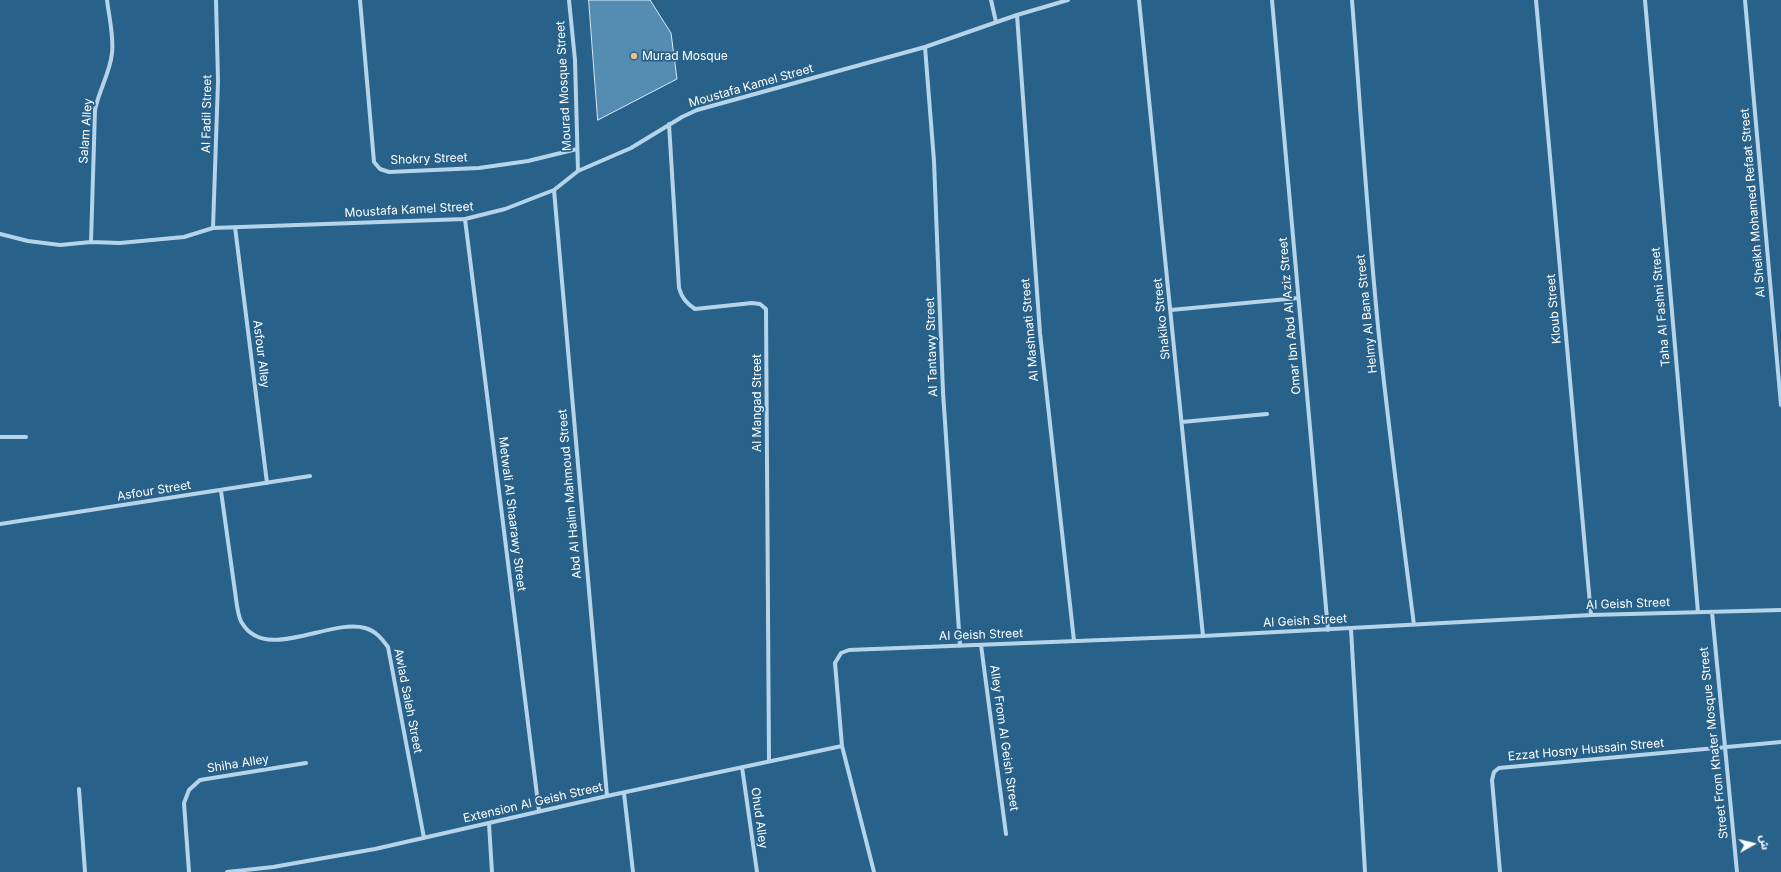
<!DOCTYPE html>
<meta charset="utf-8">
<style>
body{margin:0}
#map{position:relative;width:1781px;height:872px;overflow:hidden;background:#286189;font-family:Inter,"Noto Sans Arabic",sans-serif}
canvas{display:block}
.north{position:absolute;left:1733px;top:824px;width:40px;height:40px;-webkit-text-stroke:3px #286189;paint-order:stroke;rotate:82deg;font-size:11px;font-weight:700;line-height:16px;text-align:center;color:#fff}
.north::after{content:'';display:block;margin:auto;width:14px;height:18px;background:#fff;clip-path:polygon(50% 0,100% 100%,50% 72%,0 100%)}
</style>
<div id="map">
<canvas width="1781" height="872"></canvas>
<div class="north">ش</div>
</div>
<script>
const context = document.querySelector('canvas').getContext('2d');
context.lineJoin = 'round';
function paint(path, color) {
  context.fillStyle = color;
  context.fill(path, 'evenodd');
}
function stroke(path, color, width, dash) {
  context.strokeStyle = color;
  context.lineWidth = width;
  context.lineCap = dash ? 'butt' : 'round';
  context.setLineDash(dash || []);
  context.stroke(path);
}
function write(font, color, halo, rows, align = 'center') {
  context.font = font + ' Inter,sans-serif';
  context.lineWidth = 3.5;
  context.setLineDash([]);
  context.textBaseline = 'middle';
  context.strokeStyle = halo;
  context.fillStyle = color;
  for (const [text, x, y, turn = 0] of rows) {
    context.save();
    context.translate(x, y);
    context.rotate((+turn || 0) * Math.PI / 180);
    context.textAlign = isNaN(turn) ? turn : align;
    if (halo) context.strokeText(text, 0, 0);
    context.fillText(text, 0, 0);
    context.restore();
  }
}
const building = new Path2D(`
 M 589,0 L 650,0 L 671,33 L 677,79 L 598,120 Z`);
paint(building, '#558db2');
stroke(building, '#d9ebf7', 1);
stroke(new Path2D(`
 M 360,0 L 374,162 L 380,169 L 389,172 L 479,168 L 528,161 L 577,149
 M 569,0 L 575,60 L 578,171
 M 991,0 L 996,22
 M 1139,0 L 1203,636
 M 1272,0 L 1328,630
 M 1352,0 C 1361,115 1368,231 1380,346 C 1390,439 1402,532 1414,625
 M 1536,0 L 1591,615
 M 1645,0 L 1698,612
 M 1745,0 L 1781,405
 M 1017,15 L 1040,333 L 1074,641
 M 925,47 L 934,161 L 943,392 L 960,646
 M 669,124 L 679,288 C 682,298 686,303 695,309 L 752,303 L 760,304 L 766,309 L 769,761
 M 554,190 L 607,796
 M 465,219 L 539,811
 M 235,227 L 267,483
 M 213,228 L 218,81 L 216,0
 M 0,234 L 28,241 L 60,245 L 91,242 L 120,243 L 184,237 L 213,228 L 465,219 L 505,209 L 554,190 L 578,171 L 631,148 L 682,117 L 697,110 L 925,47 L 1017,15 L 1068,0
 M 91,242 L 95,110 C 99,90 110,73 112,53 C 114,36 109,17 107,0
 M 1171,310 L 1298,298
 M 1182,422 L 1267,414
 M 0,437 L 26,437
 M 221,491 L 237,606 C 238,611 239,619 242,623 C 266,663 330,618 365,628 C 376,631 382,639 388,647 L 424,838
 M 0,524 L 310,476
 M 1712,612 L 1737,872
 M 1351,629 L 1365,872
 M 981,645 L 1006,834
 M 742,767 L 757,872
 M 79,789 L 85,872
 M 624,793 L 633,872
 M 489,824 L 492,872
 M 189,872 L 184,803 L 189,790 L 200,780 L 306,763
 M 227,872 L 273,867 L 375,849 L 607,796 L 842,746
 M 874,872 L 842,746 L 835,663 L 841,653 L 849,650 L 1203,636 L 1591,615 L 1781,610
 M 1500,872 L 1492,780 L 1494,772 L 1499,768 L 1781,742`), '#b5d4e9', 4);
for (const [x, y, r, color] of [
 [634,56,4,"#f0bd7c"]
]) {
  const dot = new Path2D();
  dot.arc(x, y, r, 0, 2 * Math.PI);
  context.fillStyle = color;
  context.fill(dot);
  stroke(dot, '#286189', 1.5);
}
write('12px', '#fff', '#286189', [
 ["Murad Mosque",642,56]
], 'left');
write('12px', '#fff', '#286189', [
 ["Mourad Mosque Street",564,86,-93],
 ["Moustafa Kamel Street",751,86,-16],
 ["Al Fadil Street",207,114,-89],
 ["Salam Alley",86,131,-86],
 ["Shokry Street",429,159,-2],
 ["Al Sheikh Mohamed Refaat Street",1753,203,-95],
 ["Moustafa Kamel Street",409,210,-3],
 ["Taha Al Fashni Street",1661,307,-95],
 ["Kloub Street",1554,309,-95],
 ["Helmy Al Bana Street",1367,314,-96],
 ["Omar Ibn Abd Al Aziz Street",1290,316,-95],
 ["Shakiko Street",1162,319,-96],
 ["Al Mashnati Street",1030,330,-95],
 ["Al Tantawy Street",932,347,-92],
 ["Asfour Alley",261,354,83],
 ["Al Mangad Street",757,403,-90],
 ["Asfour Street",154,491,-9],
 ["Abd Al Halim Mahmoud Street",570,494,-95],
 ["Metwali Al Shaarawy Street",512,514,83],
 ["Al Geish Street",1628,604,-2],
 ["Al Geish Street",1305,621,-3],
 ["Al Geish Street",981,635,-2],
 ["Awlad Saleh Street",408,701,79],
 ["Alley From Al Geish Street",1004,738,82],
 ["Street From Khater Mosque Street",1714,743,-96],
 ["Ezzat Hosny Hussain Street",1586,750,-5],
 ["Shiha Alley",238,764,-9],
 ["Extension Al Geish Street",533,803,-13],
 ["Ohud Alley",759,818,82]
]);
</script>
